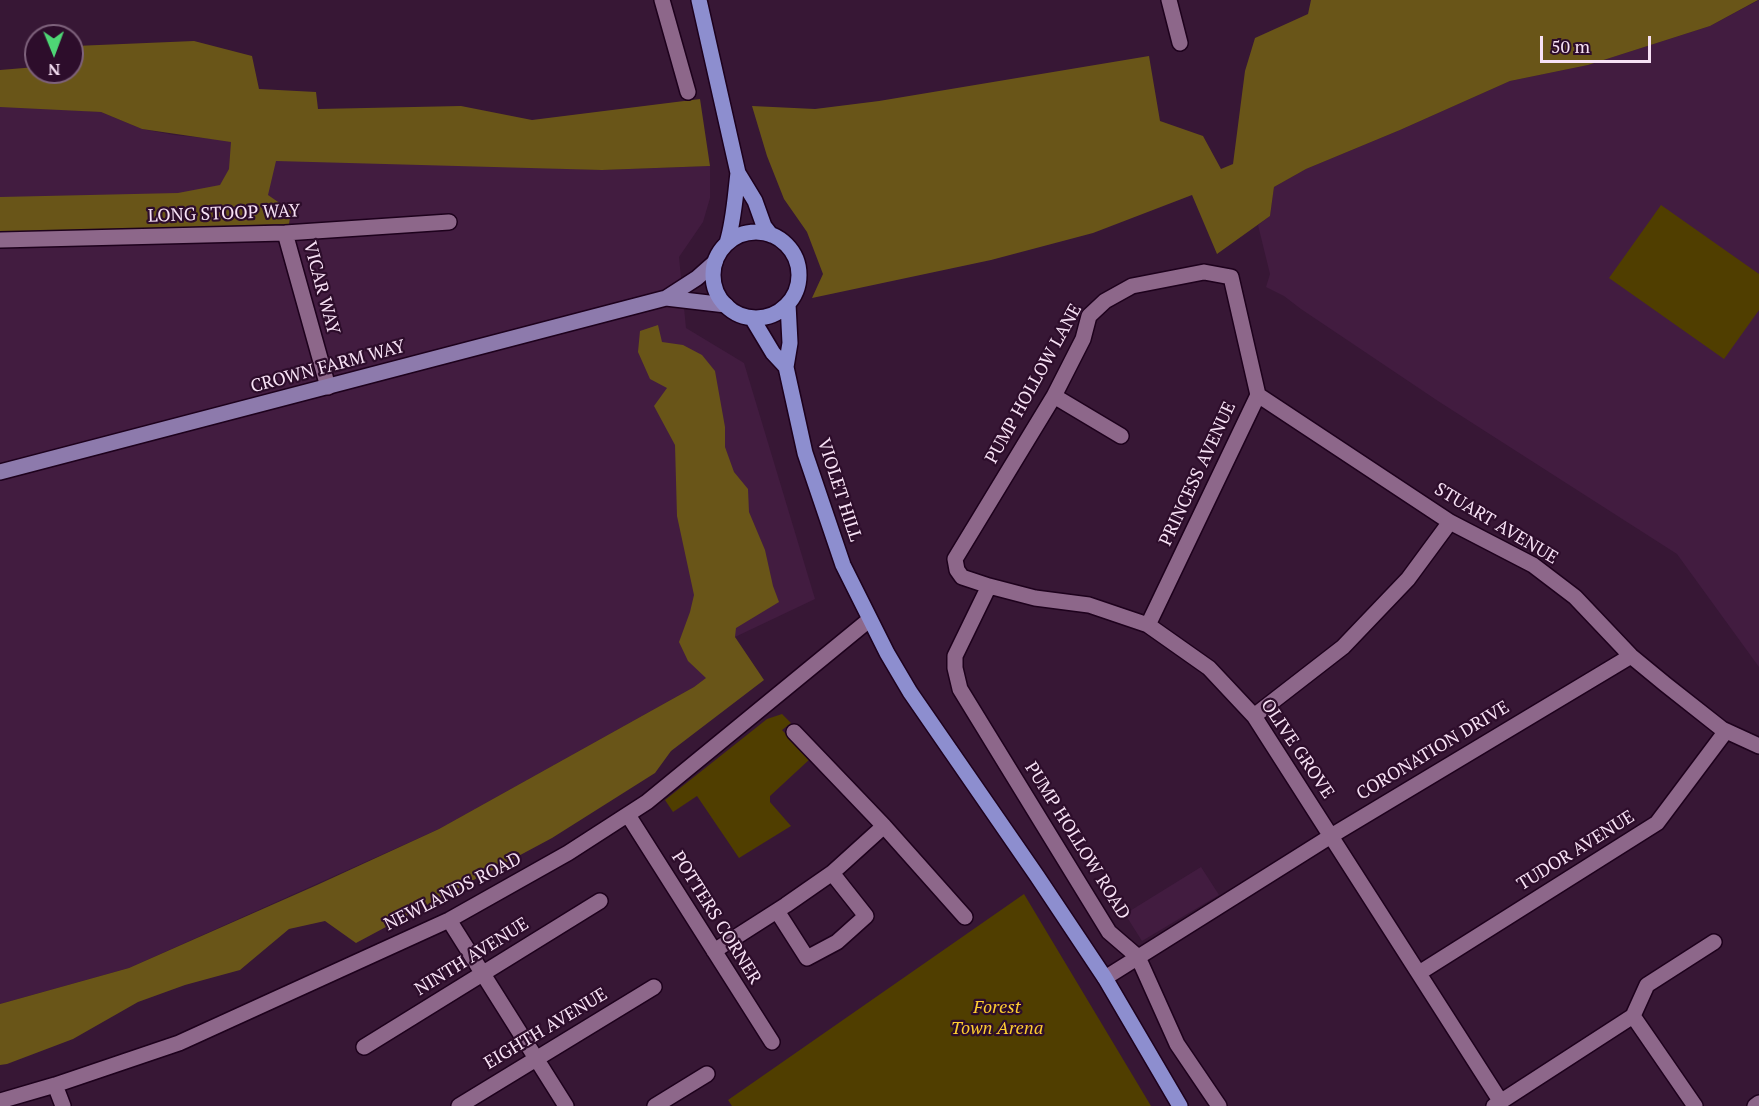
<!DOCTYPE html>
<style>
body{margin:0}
#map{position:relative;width:1759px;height:1106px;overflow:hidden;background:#371735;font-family:"PT Serif",serif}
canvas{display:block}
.north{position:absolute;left:24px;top:24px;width:60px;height:60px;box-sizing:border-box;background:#2d0d2b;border:2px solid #7e627c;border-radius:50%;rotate:179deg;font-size:16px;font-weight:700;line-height:24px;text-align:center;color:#f7e1f5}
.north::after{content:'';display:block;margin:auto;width:21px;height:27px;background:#4ed675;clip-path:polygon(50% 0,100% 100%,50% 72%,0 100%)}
.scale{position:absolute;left:1540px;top:36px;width:111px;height:27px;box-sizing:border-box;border:3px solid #f7e1f5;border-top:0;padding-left:8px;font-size:18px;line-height:21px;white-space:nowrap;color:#f7e1f5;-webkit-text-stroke:4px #2d0d2b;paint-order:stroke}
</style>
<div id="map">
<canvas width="1759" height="1106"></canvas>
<div class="north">N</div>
<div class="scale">50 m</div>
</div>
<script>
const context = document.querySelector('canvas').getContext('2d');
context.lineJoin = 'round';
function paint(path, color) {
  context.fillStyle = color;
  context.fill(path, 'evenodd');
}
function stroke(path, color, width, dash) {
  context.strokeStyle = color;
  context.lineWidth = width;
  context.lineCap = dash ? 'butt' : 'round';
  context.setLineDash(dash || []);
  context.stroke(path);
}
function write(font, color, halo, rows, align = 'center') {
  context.font = font + ' "PT Serif",serif';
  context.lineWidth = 4.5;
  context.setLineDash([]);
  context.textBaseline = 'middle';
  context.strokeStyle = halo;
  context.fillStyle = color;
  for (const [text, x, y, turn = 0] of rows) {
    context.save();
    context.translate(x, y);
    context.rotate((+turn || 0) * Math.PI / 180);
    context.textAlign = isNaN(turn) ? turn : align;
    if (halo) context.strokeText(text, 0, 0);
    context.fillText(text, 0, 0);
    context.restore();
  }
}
paint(new Path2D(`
 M 1759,0 L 1759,667 L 1677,554 L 1438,401 L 1301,309 L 1284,296 L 1266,287 L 1270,274 L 1258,225 L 1270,216 L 1274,187 L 1306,169 L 1400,130 L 1510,81 L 1588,65 L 1710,26 Z
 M 13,106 L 101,112 L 142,129 L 174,135 L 480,165 L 602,170 L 710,166 L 710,198 L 703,222 L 679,257 L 686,328 L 744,363 L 815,599 L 735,637 L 707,678 L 694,687 L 439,829 L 129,968 L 0,1004 L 0,107 Z
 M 1201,867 L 1219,895 L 1142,941 L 1125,914 Z`), '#421c40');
paint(new Path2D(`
 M 1661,205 L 1759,274 L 1759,310 L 1724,359 L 1609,278 Z
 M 782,714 L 791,723 L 782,730 L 810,759 L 770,796 L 770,802 L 791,826 L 739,858 L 697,796 L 673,812 L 665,800 L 767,719 Z
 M 1024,894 L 1151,1106 L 732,1106 L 728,1100 Z`), '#503e00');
paint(new Path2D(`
 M 1311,0 L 1758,0 L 1710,26 L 1588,65 L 1510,81 L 1400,130 L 1306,169 L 1274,187 L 1270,216 L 1217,254 L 1192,195 L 1093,233 L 991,260 L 812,298 L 823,274 L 807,232 L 784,199 L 767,156 L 752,106 L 815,109 L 879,101 L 1149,56 L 1160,121 L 1203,136 L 1221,169 L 1233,164 L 1245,71 L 1255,38 L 1308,14 Z
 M 194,41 L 252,56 L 259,89 L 316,92 L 318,109 L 461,106 L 532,120 L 700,99 L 710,166 L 602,170 L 276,161 L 268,195 L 291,211 L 289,224 L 0,233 L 0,197 L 178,193 L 220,185 L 229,169 L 231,142 L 142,129 L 101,112 L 0,107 L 0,70 L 36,67 L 36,72 L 72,72 L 72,50 L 75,46 Z
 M 658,325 L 662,342 L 683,345 L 702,355 L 715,371 L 725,427 L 725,447 L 734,472 L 748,489 L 749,512 L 765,550 L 773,586 L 779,602 L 736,628 L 735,637 L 764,680 L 671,751 L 655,773 L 552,838 L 356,943 L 325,921 L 289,929 L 240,970 L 185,985 L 138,1002 L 73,1039 L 7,1064 L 0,1065 L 0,1004 L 129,968 L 317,885 L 439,829 L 694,687 L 706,678 L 688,661 L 679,642 L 690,612 L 694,595 L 677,516 L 675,445 L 654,406 L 667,388 L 650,379 L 638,352 L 640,331 Z`), '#695518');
const street = new Path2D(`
 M 662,0 L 688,92
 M 1169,0 L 1180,43
 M 285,233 L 328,387
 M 0,240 L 285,233 L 449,222
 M 1258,395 L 1450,522 L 1533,565 L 1575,597 L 1631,656 L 1665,684 L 1722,729 L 1759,746
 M 1054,396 L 1121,436
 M 989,586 L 955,656 L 955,668 L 960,689 L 1109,932 L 1138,957 L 1177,1044 L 1219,1106
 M 1148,625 L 1258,395 L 1231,277 L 1204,272 L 1132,286 L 1105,301 L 1089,316 L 1083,339 L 1054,396 L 955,559 L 957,570 L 962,577 L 989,586 L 1035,598 L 1089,605 L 1148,625 L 1209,668 L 1254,716 L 1501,1102
 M 1254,716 L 1343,647 L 1408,579 L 1450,522
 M 794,732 L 884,826 L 965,917
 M 628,815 L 772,1042
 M 777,911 L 807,958 L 837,942 L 866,916 L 832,873
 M 449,920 L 566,1106
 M 714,951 L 786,905 L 832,873 L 884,826
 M 1419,973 L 1657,823 L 1726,731
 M 1105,978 L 1331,836 L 1631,656
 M 1633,1016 L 1647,985 L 1714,942
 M 1633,1016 L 1695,1106
 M 364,1047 L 600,901
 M 55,1085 L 63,1106
 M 0,1101 L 55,1085 L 179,1043 L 449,920 L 568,853 L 647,802 L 869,620
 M 459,1106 L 654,987
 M 655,1106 L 707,1074
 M 1494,1106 L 1633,1016
 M 1755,1106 L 1759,1103`);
const secondary = new Path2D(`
 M 666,298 L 726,305
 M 0,472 L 666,298 L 697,278 L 715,262`);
const primary = new Path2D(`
 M 699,0 L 738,173 L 755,201 L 764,226 L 771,235
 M713 275a43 43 0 1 1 86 0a43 43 0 1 1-86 0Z
 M 727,243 C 734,220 735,197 738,173
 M 788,304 L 790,343 L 786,367 L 805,453 L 843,565 L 887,653 L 910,692 L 1037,876 L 1105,978 L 1180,1106
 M 752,318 L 773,353 L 786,367`);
stroke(street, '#1d011c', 18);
stroke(secondary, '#1d011c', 18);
stroke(primary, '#1d011c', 18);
stroke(street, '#8d678a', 15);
stroke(secondary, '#8d7aac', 15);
stroke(primary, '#8d8ecf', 15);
write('18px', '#f7e1f5', '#2d0d2b', [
 ["LONG STOOP WAY",224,214,-2],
 ["VICAR WAY",321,288,75],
 ["CROWN FARM WAY",328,367,-15],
 ["PUMP HOLLOW LANE",1034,384,-61],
 ["PRINCESS AVENUE",1198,474,-65],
 ["VIOLET HILL",839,490,72],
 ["STUART AVENUE",1496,524,31],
 ["OLIVE GROVE",1297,749,56],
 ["CORONATION DRIVE",1433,751,-31],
 ["PUMP HOLLOW ROAD",1077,841,58],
 ["TUDOR AVENUE",1576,851,-32],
 ["NEWLANDS ROAD",453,892,-27],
 ["POTTERS CORNER",716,918,58],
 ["NINTH AVENUE",472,957,-32],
 ["EIGHTH AVENUE",546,1029,-31]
]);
write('italic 18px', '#fecd31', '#2d0d2b', [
 ["Forest",997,1008],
 ["Town Arena",997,1029]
]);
</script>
